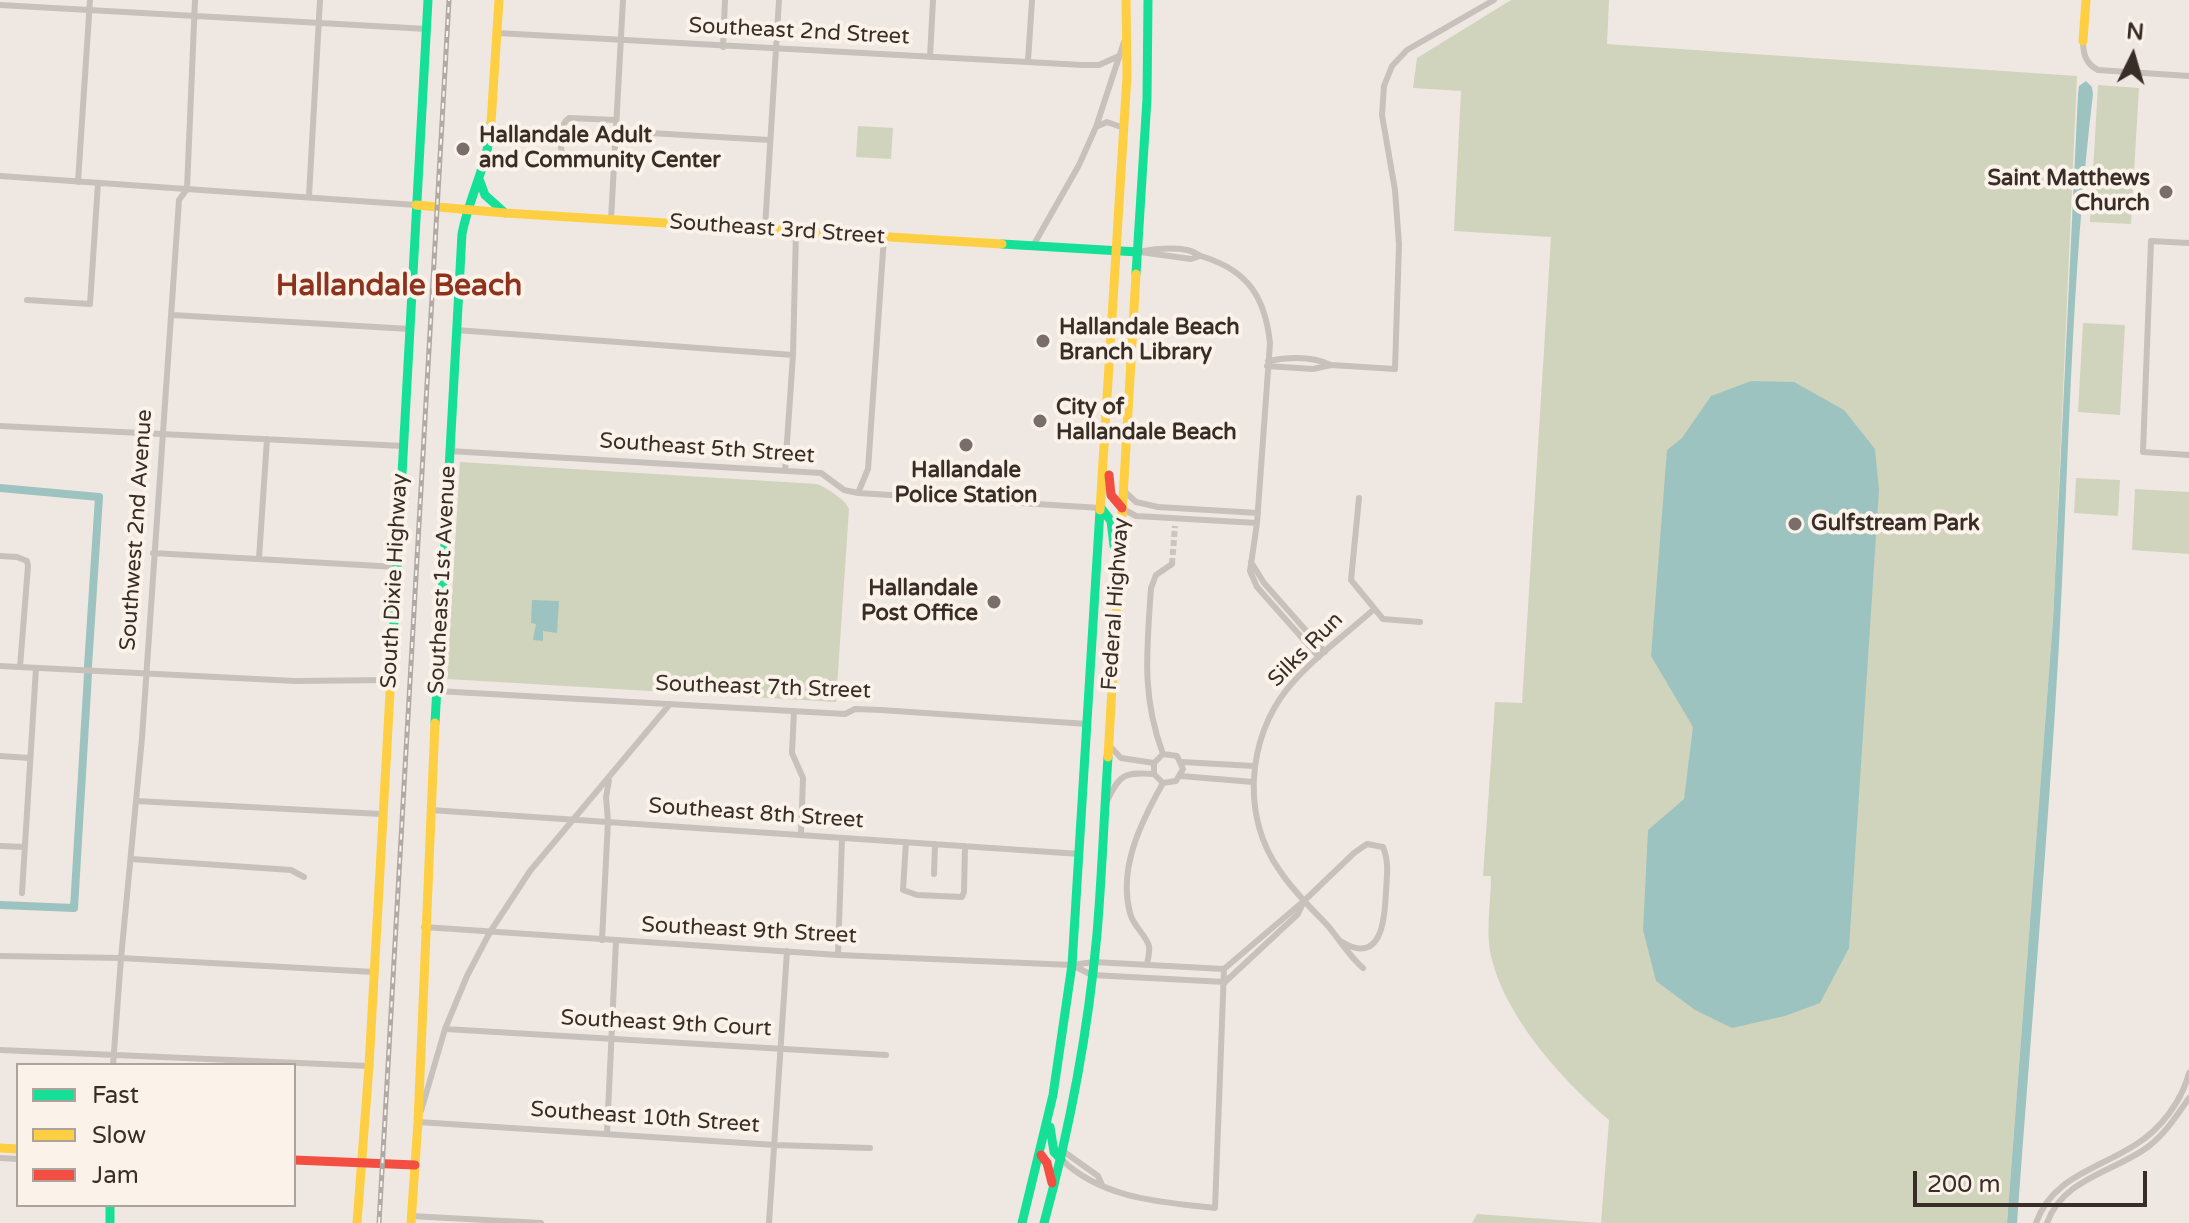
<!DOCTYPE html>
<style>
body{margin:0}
#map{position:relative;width:2189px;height:1223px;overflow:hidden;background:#efe8e2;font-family:"Varela Round",sans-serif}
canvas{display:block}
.legend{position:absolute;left:16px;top:1063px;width:280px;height:144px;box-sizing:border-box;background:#fbf2ea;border:2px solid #ada39c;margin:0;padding:10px 14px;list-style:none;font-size:24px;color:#392d28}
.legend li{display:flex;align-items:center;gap:16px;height:40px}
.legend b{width:40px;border:2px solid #ada39c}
.north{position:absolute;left:2093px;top:16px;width:80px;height:80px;-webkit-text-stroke:6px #fbf2ea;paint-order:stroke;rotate:5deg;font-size:22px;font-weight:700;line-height:32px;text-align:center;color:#392d28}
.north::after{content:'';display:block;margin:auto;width:28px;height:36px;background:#392d28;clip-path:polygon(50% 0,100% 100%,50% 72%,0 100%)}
.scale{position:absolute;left:1913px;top:1171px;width:234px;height:36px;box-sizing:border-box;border:4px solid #392d28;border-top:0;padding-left:10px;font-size:24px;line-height:28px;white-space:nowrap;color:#392d28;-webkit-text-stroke:6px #fbf2ea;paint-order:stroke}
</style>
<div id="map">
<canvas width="2189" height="1223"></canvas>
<ul class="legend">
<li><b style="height:10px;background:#16e098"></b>Fast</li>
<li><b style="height:10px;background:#ffcf43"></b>Slow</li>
<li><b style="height:10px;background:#f24e42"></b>Jam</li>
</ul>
<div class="north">N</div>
<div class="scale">200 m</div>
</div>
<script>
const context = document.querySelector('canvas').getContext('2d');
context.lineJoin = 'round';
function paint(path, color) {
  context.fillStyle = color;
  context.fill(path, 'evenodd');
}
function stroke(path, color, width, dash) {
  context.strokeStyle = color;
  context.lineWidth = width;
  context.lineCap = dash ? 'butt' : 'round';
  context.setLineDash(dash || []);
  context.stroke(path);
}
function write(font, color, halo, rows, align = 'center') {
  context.font = font + ' "Varela Round",sans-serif';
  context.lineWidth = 8;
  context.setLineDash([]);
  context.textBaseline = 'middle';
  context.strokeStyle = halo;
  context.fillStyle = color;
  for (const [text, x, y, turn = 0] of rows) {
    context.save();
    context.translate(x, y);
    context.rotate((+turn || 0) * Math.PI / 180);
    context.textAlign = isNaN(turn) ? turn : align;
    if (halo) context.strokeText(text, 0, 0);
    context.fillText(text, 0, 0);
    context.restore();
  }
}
paint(new Path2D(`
 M 1511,0 L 1609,0 L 1607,44 L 2077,76 L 2053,619 L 2007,1223 L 1472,1223 L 1477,1214 L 1601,1223 L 1609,1120 C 1561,1079 1502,1014 1490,951 C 1486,928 1491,900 1491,876 L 1483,876 L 1495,702 L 1522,703 L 1551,237 L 1454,231 L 1461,91 L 1413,88 L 1417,58 Z
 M 2098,85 L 2139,88 L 2131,224 L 2090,222 Z
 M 858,126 L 893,128 L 891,159 L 856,157 Z
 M 2083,323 L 2125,325 L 2120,415 L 2078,412 Z
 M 460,462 L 817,484 C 827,488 846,500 849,509 L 836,702 L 447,679 Z
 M 2076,478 L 2120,480 L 2118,516 L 2074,513 Z
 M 2135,489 L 2189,492 L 2189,554 L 2132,550 Z`), '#d1d4bc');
paint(new Path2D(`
 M 2086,81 L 2092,87 L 2093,94 C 2071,277 2069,460 2059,644 C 2048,837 2031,1030 2017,1223 L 2007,1223 L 2053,619 L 2078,94 L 2079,86 Z
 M 1751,381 L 1794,382 L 1844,410 L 1875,449 L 1879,490 L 1849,948 L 1820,1003 L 1785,1016 L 1732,1028 L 1695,1010 L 1656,981 L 1643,930 L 1648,830 L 1684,799 L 1693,727 L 1651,656 L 1667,450 L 1682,438 L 1711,396 Z
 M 532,600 L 559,601 L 557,633 L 543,631 L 543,641 L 533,640 L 536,624 L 531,623 Z`), '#9dc3c0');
stroke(new Path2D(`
 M 0,488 L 99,497 L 88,666
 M 0,905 L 74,908 L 88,674`), '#9dc3c0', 8);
stroke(new Path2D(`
 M 1172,564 L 1175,526`), '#cbc3bd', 6, [6, 3]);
stroke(new Path2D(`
 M 0,5 L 427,29
 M 497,33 L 1082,65 L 1099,65 L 1119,56
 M 2083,41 C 2083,54 2086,64 2098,70 L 2189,76
 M 723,47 L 725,0
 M 930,57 L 933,0
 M 1028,61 L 1032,0
 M 1096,127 L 1107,122 L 1124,128
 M 616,131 L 769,140
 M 614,161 L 567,157 L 562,154 C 560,143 559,125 569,118 L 616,120
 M 0,176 L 416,205
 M 78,182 L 90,0
 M 309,196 L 320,0
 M 611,220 L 623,0
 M 765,228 L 779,0
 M 2189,243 L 2151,241 L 2143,452 L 2189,455
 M 1033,246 L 1079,165 L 1096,127 L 1124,42
 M 1138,252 C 1154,249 1171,247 1187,250 C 1193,251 1198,255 1204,257 C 1248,271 1265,297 1270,343 L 1257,523 L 1250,571 L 1257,587 L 1319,657
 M 1140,252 L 1191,259 L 1200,256
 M 27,300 L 90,304 L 98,183
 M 172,315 L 410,329
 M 456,330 L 793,355
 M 1268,361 C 1288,357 1312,356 1331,365
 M 1267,366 L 1313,369 L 1331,365 L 1395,369 L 1399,244 L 1395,190 L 1382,115 L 1384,86 L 1392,66 L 1407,50 L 1494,0
 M 0,426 L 403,446
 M 449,451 L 821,473 L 844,490 L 858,493 L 1101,508
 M 785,471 L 793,355 L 796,230
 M 1123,490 L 1136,502 L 1158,507 L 1258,513
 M 858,493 L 868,469 L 884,237
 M 1359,498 L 1351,580 L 1383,619 L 1420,622
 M 1123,509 L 1136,516 L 1257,523
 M 153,553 L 396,567
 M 0,556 L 17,557 L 27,561 L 28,566 L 20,667
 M 259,558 L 267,439
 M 1251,562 L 1264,583 L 1325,652
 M 0,666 L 295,681 L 390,680
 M 437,691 L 845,714 L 855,709 L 881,710 L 1087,724
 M 794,711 L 792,753 L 803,778 L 801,835
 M 1108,744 L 1121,758 L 1154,763
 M 1163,754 C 1141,695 1147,649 1151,588 L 1156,575 L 1172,564
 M 0,756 L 29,758
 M 1182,762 L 1254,766
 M 1181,776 L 1253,782
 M 136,801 L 381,814
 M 1107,801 C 1120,774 1124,772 1154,774 L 1163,783 L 1176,781 L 1183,769 L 1177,756 L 1163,754 L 1154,763 L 1154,774
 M 430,810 L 1080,854
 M 906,842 L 903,890 L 917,895 L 962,897 L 964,892 L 965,846
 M 0,846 L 25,847
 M 131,859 L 291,870 L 304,877
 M 934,874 L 935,844
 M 22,893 L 36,668
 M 424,927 L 838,955 L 1072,965 L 1094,962 L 1224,969
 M 602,940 L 608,821 L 606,797 L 609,781
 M 838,955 L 842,838
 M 0,956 L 121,958 L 374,972
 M 1147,964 C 1148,959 1150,951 1149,946 C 1146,935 1133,926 1130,913 C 1118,868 1141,822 1163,783
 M 1072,965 L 1092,975 L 1225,982
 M 1363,968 C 1349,956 1340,940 1328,926 C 1312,909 1293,891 1280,871 C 1241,818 1247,738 1288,688 C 1312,659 1345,635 1373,610
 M 1224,969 L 1305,900 L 1354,853 L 1367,844 L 1383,847 C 1389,861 1387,876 1386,891 C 1385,918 1382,966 1342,942
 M 1225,982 L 1298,914 L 1303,903
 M 445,1029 L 886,1055
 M 0,1050 L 369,1066
 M 113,1065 L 121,958 L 142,738 L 179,200 L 187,189 L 195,0
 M 421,1111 L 445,1029 L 467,976 L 490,932 L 530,871 L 670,704
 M 418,1122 L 775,1145 L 870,1148
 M 607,1133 L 616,941
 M 1063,1151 L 1098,1176 L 1102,1185
 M 0,1158 L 18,1159
 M 1061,1159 C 1102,1199 1161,1202 1215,1208 L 1224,969
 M 411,1216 L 541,1223
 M 769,1223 L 787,951
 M 2036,1223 C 2052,1177 2098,1169 2135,1145 C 2160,1130 2182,1101 2189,1073
 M 2047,1223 C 2063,1178 2115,1172 2149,1146 C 2166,1133 2177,1115 2189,1098`), '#c8c0bb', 6);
stroke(new Path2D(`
 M 479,179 L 485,195 L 505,213
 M 1002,244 L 1138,252
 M 1136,274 L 1147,99 L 1148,0
 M 1101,508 L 1111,521 L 1114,546
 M 391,675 L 428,0
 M 435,723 L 462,234 C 469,196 489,163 491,123
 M 1050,1127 L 1054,1152 L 1061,1159
 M 110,1205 L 110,1223
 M 1022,1223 L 1053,1095 L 1072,965 L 1100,510
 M 1044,1223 C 1070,1128 1088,1032 1097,934 C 1102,875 1104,816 1108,757`), '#16e098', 9);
stroke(new Path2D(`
 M 2083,41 L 2086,0
 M 491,123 L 499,0
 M 416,205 L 505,213 L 1002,244
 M 1100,510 L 1127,76 L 1126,0
 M 1108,757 L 1136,274
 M 0,1148 L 18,1149
 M 357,1223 L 369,1066 L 391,675
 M 411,1223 L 418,1122 L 435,723`), '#ffcf43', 9);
stroke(new Path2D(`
 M 1109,475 L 1111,495 L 1122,508
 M 1041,1155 L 1047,1163 L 1052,1183
 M 294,1160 L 415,1165`), '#f24e42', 9);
const rail = new Path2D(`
 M 379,1223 L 449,0`);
stroke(rail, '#b0a9a5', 5);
stroke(rail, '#fbf2ea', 2, [6]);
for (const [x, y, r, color] of [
 [463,149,8,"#796e69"],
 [2166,192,8,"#796e69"],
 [1043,341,8,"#796e69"],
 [1040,421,8,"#796e69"],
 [966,445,8,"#796e69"],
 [1795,524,8,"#796e69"],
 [994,602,8,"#796e69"]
]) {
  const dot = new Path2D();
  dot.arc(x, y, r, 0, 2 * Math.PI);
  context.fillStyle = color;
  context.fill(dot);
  stroke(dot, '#fbf2ea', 3);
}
write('22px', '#392d28', '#fbf2ea', [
 ["Southeast 2nd Street",799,32,3],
 ["Southeast 3rd Street",777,230,4],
 ["Southeast 5th Street",707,449,4],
 ["Southwest 2nd Avenue",137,530,-86],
 ["Southeast 1st Avenue",443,580,-87],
 ["South Dixie Highway",395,581,-87],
 ["Federal Highway",1116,604,-86],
 ["Silks Run",1306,650,-45],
 ["Southeast 7th Street",763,688,2],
 ["Southeast 8th Street",756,814,4],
 ["Southeast 9th Street",749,931,3],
 ["Southeast 9th Court",666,1024,3],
 ["Southeast 10th Street",645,1118,4]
]);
write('bold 22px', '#392d28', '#fbf2ea', [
 ["Hallandale Adult",479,136],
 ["and Community Center",479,161],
 ["Saint Matthews",2150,179,"right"],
 ["Church",2150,204,"right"],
 ["Hallandale Beach",1059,328],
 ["Branch Library",1059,353],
 ["City of",1056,408],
 ["Hallandale Beach",1056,433],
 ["Hallandale",966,471,"center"],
 ["Police Station",966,496,"center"],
 ["Gulfstream Park",1811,524],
 ["Hallandale",978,589,"right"],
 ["Post Office",978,614,"right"]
], 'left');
write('bold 30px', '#8d321c', '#fbf2ea', [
 ["Hallandale Beach",399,287]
]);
</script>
